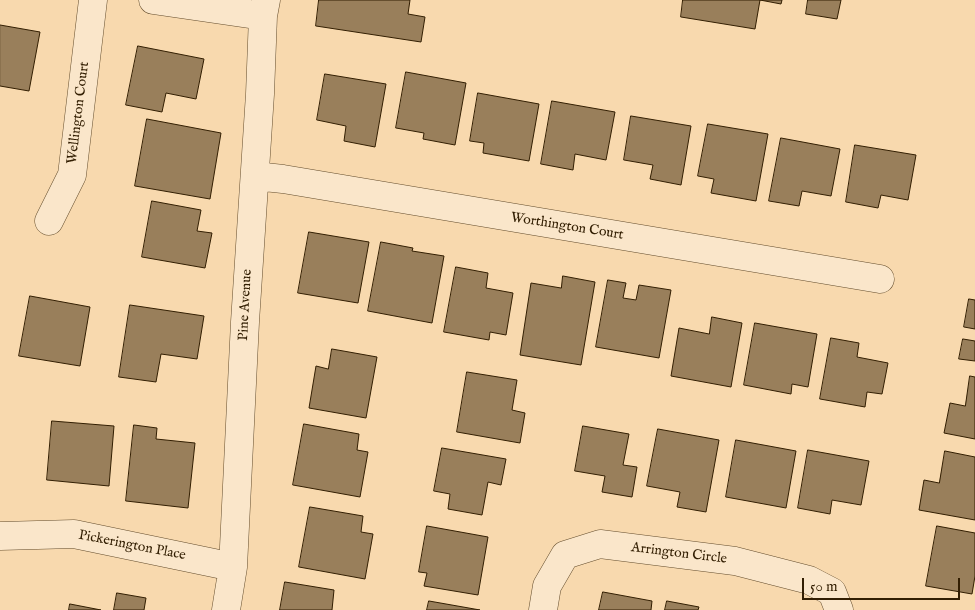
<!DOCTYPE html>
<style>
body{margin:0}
#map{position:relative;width:975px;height:610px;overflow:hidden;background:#f8d9ae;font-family:"IM FELL English",serif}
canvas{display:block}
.scale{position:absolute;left:802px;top:578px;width:158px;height:22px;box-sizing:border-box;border:2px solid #321e02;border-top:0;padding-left:6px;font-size:15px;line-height:18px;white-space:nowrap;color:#321e02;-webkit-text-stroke:4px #fae6ca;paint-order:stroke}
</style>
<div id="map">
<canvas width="975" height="610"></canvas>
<div class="scale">50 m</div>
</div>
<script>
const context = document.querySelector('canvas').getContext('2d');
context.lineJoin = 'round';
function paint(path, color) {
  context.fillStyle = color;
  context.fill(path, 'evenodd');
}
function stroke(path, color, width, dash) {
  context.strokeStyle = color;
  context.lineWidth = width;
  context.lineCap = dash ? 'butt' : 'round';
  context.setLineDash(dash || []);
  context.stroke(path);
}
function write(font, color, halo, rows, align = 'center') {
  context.font = font + ' "IM FELL English",serif';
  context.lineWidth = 5;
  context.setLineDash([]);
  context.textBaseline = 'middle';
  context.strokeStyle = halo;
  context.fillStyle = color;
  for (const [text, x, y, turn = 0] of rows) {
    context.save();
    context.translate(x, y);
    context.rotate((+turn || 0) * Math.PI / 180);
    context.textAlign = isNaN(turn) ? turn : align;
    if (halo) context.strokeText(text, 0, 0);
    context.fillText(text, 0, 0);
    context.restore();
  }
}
const building = new Path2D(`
 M 319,0 L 410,0 L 408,14 L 425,17 L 421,42 L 316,26 Z
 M 683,0 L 782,0 L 781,4 L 760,0 L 755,29 L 681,17 Z
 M 808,0 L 841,0 L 837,19 L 806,14 Z
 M 0,25 L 40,32 L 29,91 L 0,86 Z
 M 138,46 L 204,59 L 196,99 L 166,93 L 162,112 L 126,105 Z
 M 406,72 L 466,83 L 455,145 L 423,139 L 424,133 L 396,128 Z
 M 325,74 L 386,84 L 375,147 L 344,141 L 346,126 L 317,120 Z
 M 478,93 L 539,104 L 529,161 L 483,153 L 484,143 L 470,141 Z
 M 552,101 L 615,112 L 606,160 L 575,154 L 573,170 L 541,164 Z
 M 631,116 L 691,126 L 681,185 L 650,179 L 653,165 L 624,160 Z
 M 147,119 L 221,133 L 210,199 L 135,186 Z
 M 708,124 L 768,134 L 756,201 L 711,193 L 714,179 L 698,176 Z
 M 781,138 L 840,149 L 831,196 L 802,191 L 799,206 L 769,201 Z
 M 855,145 L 916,155 L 908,200 L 881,195 L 878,208 L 846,202 Z
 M 152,201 L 201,210 L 197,231 L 212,233 L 205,268 L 142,257 Z
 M 309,232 L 369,242 L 358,303 L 298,293 Z
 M 381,242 L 413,248 L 412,251 L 444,256 L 432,323 L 368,311 Z
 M 456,267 L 488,273 L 486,288 L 513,293 L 506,335 L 490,332 L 489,340 L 444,332 Z
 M 563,276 L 595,282 L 581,365 L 520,355 L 531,283 L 561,288 Z
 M 608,280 L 626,283 L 623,298 L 636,300 L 639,285 L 671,290 L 659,358 L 596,347 Z
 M 30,296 L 90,307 L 80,366 L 19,356 Z
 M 969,299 L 975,300 L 975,329 L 964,327 Z
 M 130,305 L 204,316 L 197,359 L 161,354 L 156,382 L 119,377 Z
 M 712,317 L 742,323 L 731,387 L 671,376 L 679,328 L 709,334 Z
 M 755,323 L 817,334 L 808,387 L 792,384 L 791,394 L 744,385 Z
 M 831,338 L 859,343 L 857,357 L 888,363 L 882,394 L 867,392 L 865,407 L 820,399 Z
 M 963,339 L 975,341 L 975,361 L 959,359 Z
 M 332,349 L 377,357 L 366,418 L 309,408 L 316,366 L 328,369 Z
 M 467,372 L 517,380 L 512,410 L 525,413 L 520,443 L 457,432 Z
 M 970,376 L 975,377 L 975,439 L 944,433 L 950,403 L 965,406 Z
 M 52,421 L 114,426 L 109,486 L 47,480 Z
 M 304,424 L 359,434 L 357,450 L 368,452 L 360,497 L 293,485 Z
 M 134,425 L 157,428 L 156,439 L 195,443 L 188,508 L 126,501 Z
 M 583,426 L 629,434 L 623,465 L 637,467 L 632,497 L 602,492 L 605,476 L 575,471 Z
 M 658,429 L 719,440 L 706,512 L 677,507 L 680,492 L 647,486 Z
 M 736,440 L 796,451 L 786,508 L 726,497 Z
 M 442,448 L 506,459 L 501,485 L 488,482 L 482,515 L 448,509 L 450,494 L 434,491 Z
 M 808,450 L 869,461 L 861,505 L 832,500 L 830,514 L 798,508 Z
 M 945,451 L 975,457 L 975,520 L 919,510 L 924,480 L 939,483 Z
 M 310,507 L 363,516 L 361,532 L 373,534 L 365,579 L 299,567 Z
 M 427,526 L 488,537 L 478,595 L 424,586 L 427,573 L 419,572 Z
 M 937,526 L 975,533 L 975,576 L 972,594 L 926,586 Z
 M 285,582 L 334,590 L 332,610 L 280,610 Z
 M 603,592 L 652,601 L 651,610 L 599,610 Z
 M 117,593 L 146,598 L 144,610 L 114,610 Z
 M 429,601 L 480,610 L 427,610 Z
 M 667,601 L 699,607 L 698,610 L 665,610 Z
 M 70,604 L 101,610 L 69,610 Z`);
paint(building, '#997f5b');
stroke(building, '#321e02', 1);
const minor = new Path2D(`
 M 153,0 L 263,16
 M 255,176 L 283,179 L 880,279
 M 49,221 L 72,175 L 93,0
 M 0,536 L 74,534 L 233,567
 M 226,610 L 233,567 L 245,322 L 260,94 L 263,16 L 266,0
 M 543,610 L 547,586 L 565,555 L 600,544 L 735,561 L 809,580 L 832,592 L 839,610`);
stroke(minor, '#644d2d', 29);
stroke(minor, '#fae6ca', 28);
write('14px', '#321e02', '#fae6ca', [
 ["Wellington Court",79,113,-83],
 ["Worthington Court",567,227,9],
 ["Pine Avenue",246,305,-87],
 ["Pickerington Place",132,546,11],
 ["Arrington Circle",679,554,7]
]);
</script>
